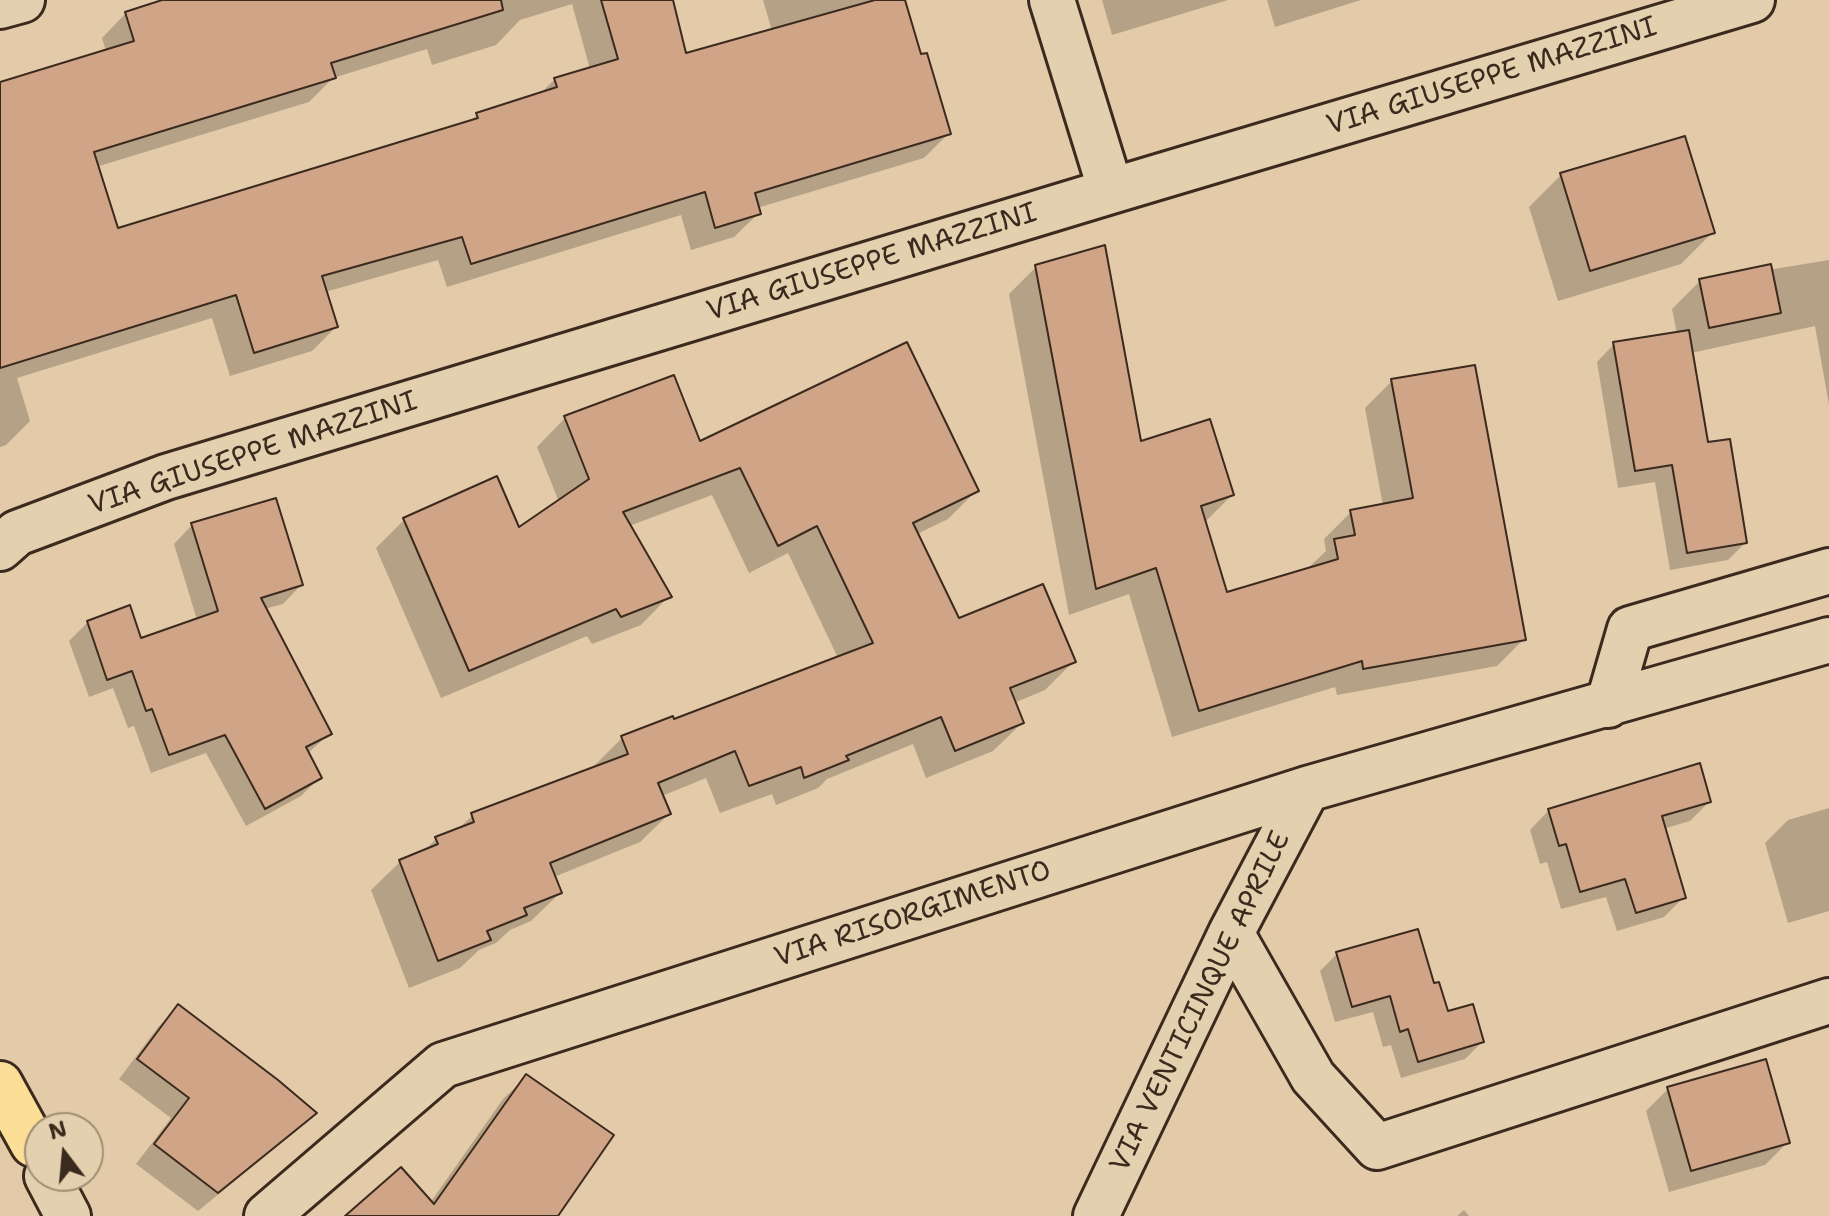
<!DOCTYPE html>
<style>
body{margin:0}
#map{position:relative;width:1829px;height:1216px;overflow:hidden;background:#e3caa8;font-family:"Shantell Sans",sans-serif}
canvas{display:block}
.north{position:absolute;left:24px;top:1112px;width:80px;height:80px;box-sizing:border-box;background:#e3d0ae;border:2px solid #a08e74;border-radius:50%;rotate:344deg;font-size:22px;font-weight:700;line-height:32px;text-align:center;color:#3b2a1e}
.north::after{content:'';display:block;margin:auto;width:28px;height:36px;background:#3b2a1e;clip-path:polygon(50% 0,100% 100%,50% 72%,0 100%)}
</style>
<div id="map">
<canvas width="1829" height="1216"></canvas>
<div class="north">N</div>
</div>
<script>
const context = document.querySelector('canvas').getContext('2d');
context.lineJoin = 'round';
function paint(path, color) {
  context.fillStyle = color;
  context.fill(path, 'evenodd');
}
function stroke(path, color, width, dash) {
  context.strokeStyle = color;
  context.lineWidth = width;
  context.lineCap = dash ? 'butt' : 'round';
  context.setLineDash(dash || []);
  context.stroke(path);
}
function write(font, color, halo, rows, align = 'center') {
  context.font = font + ' "Shantell Sans",sans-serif';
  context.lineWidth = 6;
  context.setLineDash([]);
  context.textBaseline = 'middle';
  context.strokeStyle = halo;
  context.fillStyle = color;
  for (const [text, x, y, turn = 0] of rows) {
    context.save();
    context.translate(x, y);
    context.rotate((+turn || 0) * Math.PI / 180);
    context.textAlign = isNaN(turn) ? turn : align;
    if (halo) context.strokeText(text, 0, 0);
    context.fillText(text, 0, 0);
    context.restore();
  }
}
paint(new Path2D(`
 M 169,0 L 666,0 L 684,55 L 772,31 L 763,0 L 903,0 L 919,57 L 948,134 L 924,158 L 757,208 L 759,213 L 734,237 L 691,250 L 681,215 L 447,287 L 438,260 L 325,292 L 336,327 L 312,351 L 230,376 L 212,318 L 17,378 L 30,421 L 6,445 L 0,447 L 0,84 L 106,51 L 102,38 L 126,13 ZM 572,4 L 590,69 L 555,79 L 540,94 L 477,115 L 470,122 L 116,230 L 96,167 L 309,102 L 333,78 L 427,49 L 432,65 L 496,45 L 520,20 Z
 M 1102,0 L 1228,0 L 1112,35 Z
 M 1267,0 L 1361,0 L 1275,27 Z
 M 1561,175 L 1713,232 L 1681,264 L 1558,301 L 1529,207 Z
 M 1829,260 L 1829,405 L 1815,326 L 1691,353 L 1706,445 L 1745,543 L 1728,560 L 1670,570 L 1655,482 L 1618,488 L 1597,362 L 1614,344 L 1677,334 L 1672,309 L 1700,281 Z
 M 1036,267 L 1139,443 L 1232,495 L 1204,523 L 1225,595 L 1308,568 L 1326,551 L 1324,539 L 1351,512 L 1383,506 L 1365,408 L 1392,381 L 1524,639 L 1497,666 L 1337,695 L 1335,687 L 1172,737 L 1129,594 L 1069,615 L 1009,294 Z
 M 565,418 L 699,444 L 976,491 L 948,519 L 917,534 L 958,620 L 1073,662 L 1045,690 L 1014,703 L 1022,723 L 993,751 L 926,778 L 913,744 L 827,779 L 818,788 L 776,805 L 772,794 L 720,813 L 706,778 L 662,796 L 669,814 L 640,842 L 554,877 L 560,893 L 531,921 L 510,930 L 496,943 L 479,950 L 460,968 L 409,988 L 371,890 L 400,862 L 422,853 L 437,838 L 457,830 L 473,815 L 594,769 L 593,767 L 622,738 L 672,719 L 673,722 L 838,658 L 788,553 L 749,573 L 712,495 L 629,526 L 669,596 L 641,625 L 592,644 L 587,636 L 441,698 L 376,548 L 404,520 L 519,530 L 559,502 L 537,447 Z
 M 192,525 L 301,585 L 283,604 L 264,609 L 330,733 L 307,754 L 320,777 L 301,796 L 246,826 L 206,753 L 151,773 L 134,726 L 128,728 L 113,688 L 89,697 L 69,641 L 88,622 L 140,641 L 197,620 L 174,544 Z
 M 1709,802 L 1690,821 L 1663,829 L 1683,898 L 1664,917 L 1617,931 L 1606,897 L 1561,909 L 1547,862 L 1540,864 L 1530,830 L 1549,810 Z
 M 1829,808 L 1829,911 L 1788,923 L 1765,843 L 1788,820 Z
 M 1337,954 L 1433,986 L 1447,1014 L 1482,1042 L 1465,1059 L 1401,1078 L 1391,1045 L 1383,1047 L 1373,1012 L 1335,1022 L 1320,971 Z
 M 178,1007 L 314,1113 L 295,1132 L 198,1211 L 136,1164 L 171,1118 L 119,1079 L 159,1026 Z
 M 526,1077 L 556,1216 L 350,1216 L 430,1203 L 503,1099 Z
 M 1668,1089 L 1788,1142 L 1765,1165 L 1669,1192 L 1646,1111 Z
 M 1464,1210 L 1469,1216 L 1457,1216 Z`), '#0003');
const building = new Path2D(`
 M 162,0 L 501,0 L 503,10 L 331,63 L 336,78 L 94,152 L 118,228 L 478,118 L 476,113 L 557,87 L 554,78 L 618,59 L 601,0 L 673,0 L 686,53 L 875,0 L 905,0 L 921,54 L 927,53 L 951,134 L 755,193 L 761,214 L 715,228 L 705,192 L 471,264 L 462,237 L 322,276 L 338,327 L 254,353 L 236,295 L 0,368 L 0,82 L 134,41 L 125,12 Z
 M 1685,136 L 1715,233 L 1590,271 L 1560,173 Z
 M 1105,245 L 1141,441 L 1210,419 L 1234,495 L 1201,506 L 1227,592 L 1338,559 L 1334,539 L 1355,535 L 1350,510 L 1413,498 L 1391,379 L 1475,365 L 1526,640 L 1363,669 L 1362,661 L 1199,711 L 1156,568 L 1096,589 L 1035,265 Z
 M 1771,264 L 1781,313 L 1709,328 L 1699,279 Z
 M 1689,330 L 1708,442 L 1730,439 L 1747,543 L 1687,553 L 1672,465 L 1635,471 L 1613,342 Z
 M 907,342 L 979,491 L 913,523 L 959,618 L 1043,584 L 1076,662 L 1010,688 L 1024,723 L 955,751 L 941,717 L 846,756 L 849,760 L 804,778 L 801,767 L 749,786 L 735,751 L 658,783 L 671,814 L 550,863 L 562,893 L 524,908 L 527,915 L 487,931 L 491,940 L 438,961 L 399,860 L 438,844 L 435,837 L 474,822 L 471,813 L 628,754 L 621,736 L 673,716 L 674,719 L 873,643 L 817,526 L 778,546 L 740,468 L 623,512 L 672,597 L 621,617 L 616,609 L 469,671 L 403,518 L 497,476 L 519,527 L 589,479 L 564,416 L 674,375 L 700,441 Z
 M 276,498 L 303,585 L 261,598 L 332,734 L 306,747 L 322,778 L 265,809 L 225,735 L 169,755 L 152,709 L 146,711 L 132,671 L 107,680 L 87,621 L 130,605 L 141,638 L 218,611 L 191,523 Z
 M 1700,763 L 1711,802 L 1662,816 L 1686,898 L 1636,913 L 1625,879 L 1580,892 L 1566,844 L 1559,846 L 1548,809 Z
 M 1418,929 L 1434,983 L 1439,982 L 1448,1011 L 1473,1004 L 1484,1042 L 1418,1062 L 1408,1029 L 1400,1032 L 1390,996 L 1352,1007 L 1336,952 Z
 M 178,1004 L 278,1080 L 317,1113 L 218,1193 L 154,1144 L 189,1098 L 137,1059 Z
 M 1766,1059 L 1790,1143 L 1691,1171 L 1667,1087 Z
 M 526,1074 L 614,1135 L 558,1216 L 345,1216 L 401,1167 L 434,1204 Z`);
paint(building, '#d0a486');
stroke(building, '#3b2a1e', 2);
const street = new Path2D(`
 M 1052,0 L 1111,191
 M 0,6 L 22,0
 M 0,548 L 17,533 L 166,477 L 1111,191 L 1752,0
 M 1608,705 L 1630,629 L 1829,571
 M 1231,933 L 1313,1077 L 1377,1147 L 1829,1001
 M 267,1216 L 443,1065 L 1307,789 L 1829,640
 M 1096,1216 L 1231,933 L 1307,789`);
const secondary = new Path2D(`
 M 47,1176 L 68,1216`);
const highway = new Path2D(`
 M 0,1084 L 33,1144`);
stroke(street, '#3b2a1e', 50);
stroke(secondary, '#3b2a1e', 50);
stroke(highway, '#3b2a1e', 50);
stroke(street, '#e3d0ae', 44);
stroke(secondary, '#e3d0ae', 44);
stroke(highway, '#fcde96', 44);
write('28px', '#3b2a1e', '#e3d0ae', [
 ["VIA GIUSEPPE MAZZINI",1492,77,-17],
 ["VIA GIUSEPPE MAZZINI",872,263,-17],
 ["VIA GIUSEPPE MAZZINI",253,454,-18],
 ["VIA RISORGIMENTO",913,915,-18],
 ["VIA VENTICINQUE APRILE",1201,1002,-64]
]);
</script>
